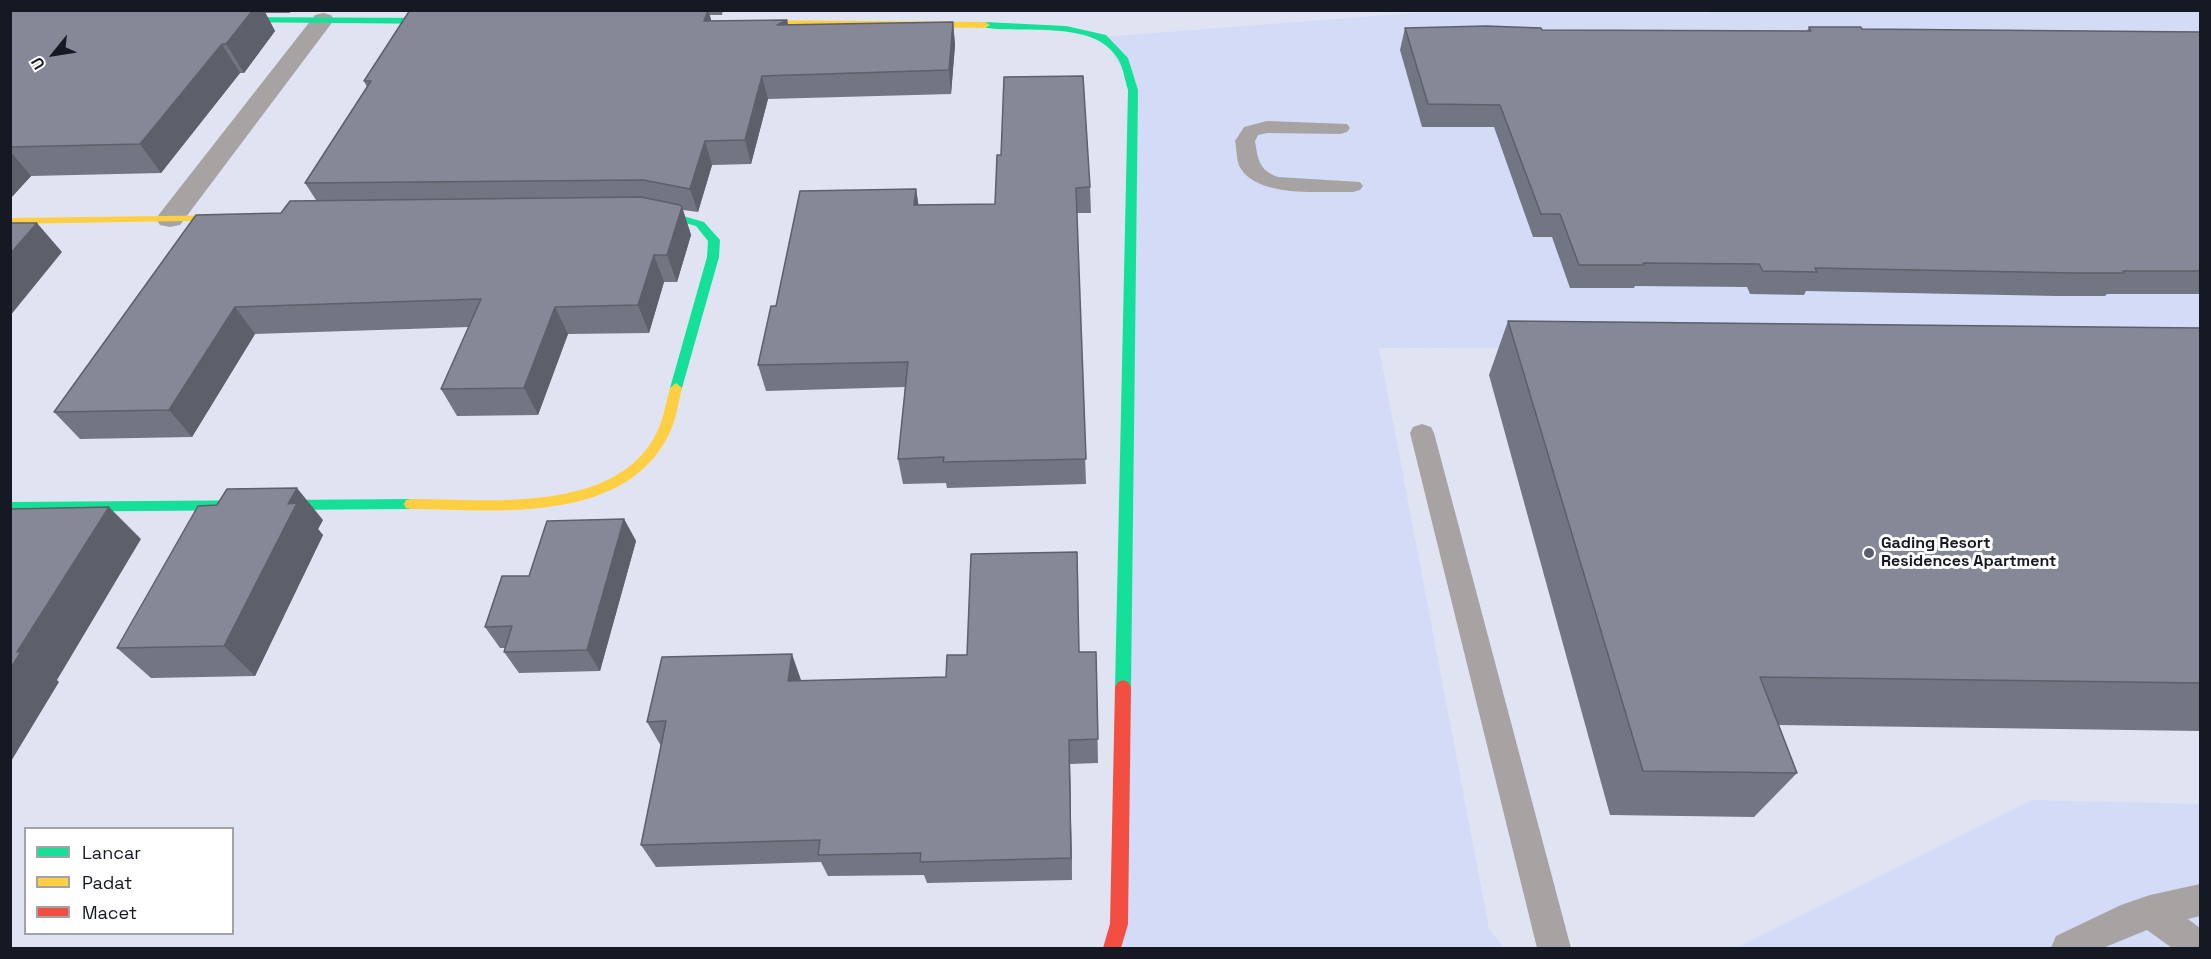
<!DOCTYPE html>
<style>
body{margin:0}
#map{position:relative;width:2211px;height:959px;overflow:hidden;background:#e0e4f2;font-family:"Space Grotesk",sans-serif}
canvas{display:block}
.frame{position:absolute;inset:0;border:12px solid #151924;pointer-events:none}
.legend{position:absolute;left:24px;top:827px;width:210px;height:108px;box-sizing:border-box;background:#fff;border:2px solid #a1a3a7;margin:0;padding:8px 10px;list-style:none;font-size:18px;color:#151924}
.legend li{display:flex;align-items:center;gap:12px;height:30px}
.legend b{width:30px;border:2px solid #a1a3a7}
.north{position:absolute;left:24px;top:24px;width:60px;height:60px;-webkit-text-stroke:4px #fff;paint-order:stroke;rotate:240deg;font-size:16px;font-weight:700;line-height:24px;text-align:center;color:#151924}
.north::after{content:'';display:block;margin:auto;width:21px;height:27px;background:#151924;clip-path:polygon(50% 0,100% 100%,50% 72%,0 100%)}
</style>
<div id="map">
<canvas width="2211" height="959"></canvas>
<div class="frame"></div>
<ul class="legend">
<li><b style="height:8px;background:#16e098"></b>Lancar</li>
<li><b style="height:8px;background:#ffcf43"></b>Padat</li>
<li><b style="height:8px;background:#f24e42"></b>Macet</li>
</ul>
<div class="north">U</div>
</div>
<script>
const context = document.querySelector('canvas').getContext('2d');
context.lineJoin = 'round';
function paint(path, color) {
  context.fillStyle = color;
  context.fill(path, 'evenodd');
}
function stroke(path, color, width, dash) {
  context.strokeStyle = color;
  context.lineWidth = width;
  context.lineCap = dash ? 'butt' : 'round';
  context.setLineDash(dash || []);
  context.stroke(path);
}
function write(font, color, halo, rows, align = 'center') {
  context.font = font + ' "Space Grotesk",sans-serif';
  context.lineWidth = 6;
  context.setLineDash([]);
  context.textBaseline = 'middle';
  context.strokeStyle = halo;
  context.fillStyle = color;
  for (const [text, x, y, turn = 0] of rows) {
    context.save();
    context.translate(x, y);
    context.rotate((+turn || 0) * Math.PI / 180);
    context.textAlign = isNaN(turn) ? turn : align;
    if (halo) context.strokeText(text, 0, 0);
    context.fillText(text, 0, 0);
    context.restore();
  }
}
paint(new Path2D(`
 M 1708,10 L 2200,11 L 2200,347 L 1379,348 L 1489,929 L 1504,948 L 1112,948 L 1119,924 L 1132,87 L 1103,37 L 1413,13 L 1708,13 Z
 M 2032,800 L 2200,804 L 2200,948 L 1736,948 Z`), '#d3dbf7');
paint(new Path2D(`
 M 1267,121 L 1347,124 L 1350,128 L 1347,132 L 1340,134 L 1267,133 L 1258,135 L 1255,141 C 1258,160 1259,170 1278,177 L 1360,182 L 1363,186 L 1360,190 L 1353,192 C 1321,191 1260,198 1241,169 C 1236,162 1237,149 1235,141 L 1244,127 Z
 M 1422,424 L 1431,427 L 1434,433 L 1571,948 L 1537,948 L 1410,433 L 1413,427 Z
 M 2200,884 L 2200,916 L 2188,919 L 2200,928 L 2200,948 L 2172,948 L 2147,930 L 2103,948 L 2051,948 L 2056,936 L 2121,905 L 2150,895 Z`), '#a6a3a2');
paint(new Path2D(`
 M 323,13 L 331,15 L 334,20 L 180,225 L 170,227 L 160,225 L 156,219 L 160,213 L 315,15 Z`), '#a6a3a2');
paint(new Path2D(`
 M 225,17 L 449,18 L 454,21 L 449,24 L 222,22 L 220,20 Z
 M 985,22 L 1066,26 L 1106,35 L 1128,58 L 1138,90 L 1131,687 L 1128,692 L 1123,694 L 1118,692 L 1115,687 L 1128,90 C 1125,80 1123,67 1118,59 C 1094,18 1022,35 982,27 L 982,23 Z
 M 642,211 L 676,214 L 704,222 L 720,240 L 719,257 L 682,388 L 676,393 L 670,388 L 707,257 L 708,241 L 696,226 L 675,220 L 638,216 L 638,212 Z
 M 411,499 L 416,500 L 418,504 L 416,508 L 411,509 L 10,512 L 10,502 Z`), '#16e098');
paint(new Path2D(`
 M 744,20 L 985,22 L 990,25 L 985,28 L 741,25 L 739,23 Z
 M 237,215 L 241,216 L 241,220 L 10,224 L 10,218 Z
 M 676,383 L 682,388 C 678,404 676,421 668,436 C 623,525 494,510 411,509 L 406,508 L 404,504 L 406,500 L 411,499 C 487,499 617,515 657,432 C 664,418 666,402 670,388 Z`), '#ffcf43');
paint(new Path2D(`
 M 1123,680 L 1128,682 L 1131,687 L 1128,924 L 1121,948 L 1103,948 L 1110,924 L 1115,687 L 1118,682 Z`), '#f24e42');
paint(new Path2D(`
 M 10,10 L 291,10 L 290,13 L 265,13 L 275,31 L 244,73 L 240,73 L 161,173 L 31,176 L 10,199 Z
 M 410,10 L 723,10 L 722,15 L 710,15 L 711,21 L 787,20 L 788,25 L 953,22 L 955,45 L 951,94 L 768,99 L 751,164 L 712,165 L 698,212 L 683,210 L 691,235 L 677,282 L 664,282 L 649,333 L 568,334 L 538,415 L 457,416 L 441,389 L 469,327 L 255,334 L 192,437 L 80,439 L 54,412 L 281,213 L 316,200 L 305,183 L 367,87 L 364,81 Z
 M 1809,27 L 1862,29 L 2200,32 L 2200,294 L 2107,294 L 2105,296 L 2057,296 L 1806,291 L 1804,295 L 1750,294 L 1747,287 L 1635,286 L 1634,288 L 1570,288 L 1552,237 L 1533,237 L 1494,127 L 1422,127 L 1400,50 L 1405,28 L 1542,30 L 1766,31 L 1807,31 Z
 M 997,155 L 1090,187 L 1091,213 L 1077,213 L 1086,484 L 947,488 L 946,483 L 903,484 L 898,459 L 905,387 L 766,391 L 758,365 L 916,189 L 918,205 L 995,204 Z
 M 1508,321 L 2200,328 L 2200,731 L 1779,725 L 1797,773 L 1754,817 L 1610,815 L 1489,375 Z
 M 624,519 L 636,541 L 600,671 L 519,673 L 504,652 L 505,648 L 500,648 L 485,627 L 529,576 Z
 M 323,520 L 318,529 L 323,535 L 255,676 L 151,678 L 117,648 Z
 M 1079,652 L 1096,652 L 1098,763 L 1070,764 L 1072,880 L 927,883 L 924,875 L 828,876 L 821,862 L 656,867 L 641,845 L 661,746 L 647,722 L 801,680 L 801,681 L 946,677 Z`), '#727582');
paint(new Path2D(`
 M 253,10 L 264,10 L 275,31 L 244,73 L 226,44 Z
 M 708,10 L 715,33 L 704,21 Z
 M 787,20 L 792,43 L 777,25 Z
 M 953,22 L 955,45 L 951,94 L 949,70 Z
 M 222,44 L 240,73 L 161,173 L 140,144 Z
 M 762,76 L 768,99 L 751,164 L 745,140 Z
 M 705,141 L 712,165 L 698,212 L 690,189 Z
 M 10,151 L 31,176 L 10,199 Z
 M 916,189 L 920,214 L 914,205 Z
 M 682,207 L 691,235 L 677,282 L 667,255 Z
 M 37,223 L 62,252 L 10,316 L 10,254 Z
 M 654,255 L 664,282 L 649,333 L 638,305 Z
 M 235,307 L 255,334 L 192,437 L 169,410 Z
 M 555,307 L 568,334 L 538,415 L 524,388 Z
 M 297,488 L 323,520 L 318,529 L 323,535 L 255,676 L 224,646 L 288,504 Z
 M 109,507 L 141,539 L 57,680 L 59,682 L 10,763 L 10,669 L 17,652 Z
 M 624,519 L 636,541 L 600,671 L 587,650 Z
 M 792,654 L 801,680 L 798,706 L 788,681 Z
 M 1069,740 L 1070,764 L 1072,880 L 1071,858 Z`), '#5d5f6a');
const building = new Path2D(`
 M 10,10 L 253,10 L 226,44 L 222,44 L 140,144 L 10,147 Z
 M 410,10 L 708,10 L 704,21 L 787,20 L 777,25 L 953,22 L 949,70 L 762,76 L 745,140 L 705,141 L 690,189 L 643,180 L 305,183 L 371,81 L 364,81 Z
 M 1486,26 L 1541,28 L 1542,30 L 1811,31 L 1809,27 L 1861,27 L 1862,29 L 2200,32 L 2200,271 L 2123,271 L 2124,273 L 2075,273 L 1815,268 L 1817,272 L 1763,271 L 1759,264 L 1643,263 L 1644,265 L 1579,265 L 1560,214 L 1541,214 L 1500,105 L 1428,104 L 1405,28 Z
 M 1083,76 L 1090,187 L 1076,188 L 1086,459 L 943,462 L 944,457 L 898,459 L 908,362 L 758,365 L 771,306 L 776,306 L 800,191 L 916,189 L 914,205 L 995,204 L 997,155 L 1001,155 L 1004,77 Z
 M 641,197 L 680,205 L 682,207 L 667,255 L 654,255 L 638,305 L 555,307 L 524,388 L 441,389 L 481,299 L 235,307 L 169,410 L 54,412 L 196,215 L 281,213 L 290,201 Z
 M 10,223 L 37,223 L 10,254 Z
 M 1508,321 L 2200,328 L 2200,683 L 1760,677 L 1797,773 L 1643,771 Z
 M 297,488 L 288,504 L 297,503 L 224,646 L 117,648 L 198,506 L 217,505 L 227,489 Z
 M 109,507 L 17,652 L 21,652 L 10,669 L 10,509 Z
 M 624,519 L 587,650 L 504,652 L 512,626 L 485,627 L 502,576 L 529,576 L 547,521 Z
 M 1077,552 L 1079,652 L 1096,652 L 1098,739 L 1069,740 L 1071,858 L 920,862 L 921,853 L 818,855 L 820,840 L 641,845 L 666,721 L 647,722 L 662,657 L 792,654 L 788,681 L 946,677 L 947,655 L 967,655 L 971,554 Z`);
paint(building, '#858897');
stroke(building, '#5d5f6a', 1.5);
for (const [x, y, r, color] of [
 [1869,553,6,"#5c606c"]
]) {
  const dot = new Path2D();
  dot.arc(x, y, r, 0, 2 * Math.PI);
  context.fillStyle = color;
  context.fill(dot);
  stroke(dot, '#fff', 2);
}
write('bold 16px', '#151924', '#fff', [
 ["Gading Resort",1881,544],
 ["Residences Apartment",1881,562]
], 'left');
</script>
